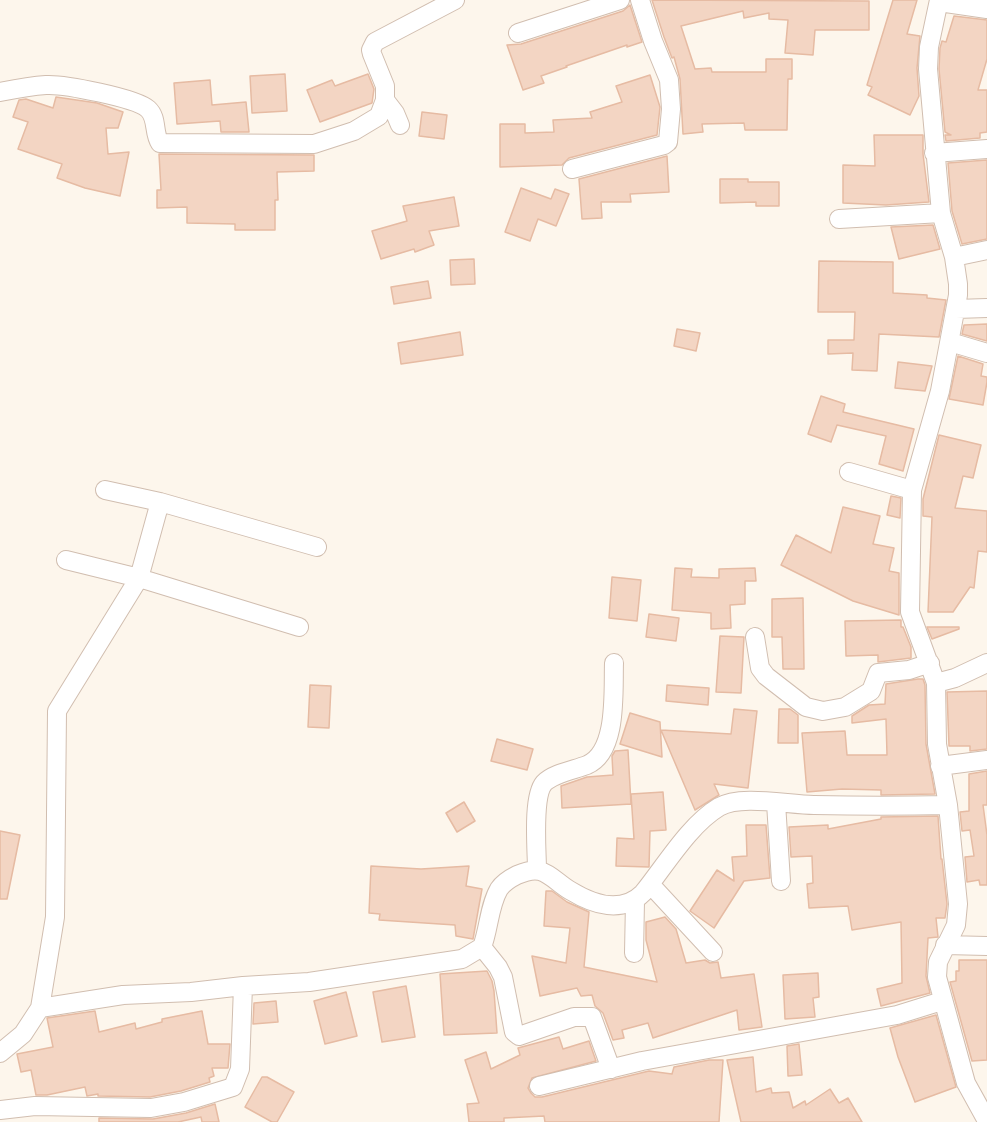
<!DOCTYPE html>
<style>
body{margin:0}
canvas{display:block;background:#fdf6ec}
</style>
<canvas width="987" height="1122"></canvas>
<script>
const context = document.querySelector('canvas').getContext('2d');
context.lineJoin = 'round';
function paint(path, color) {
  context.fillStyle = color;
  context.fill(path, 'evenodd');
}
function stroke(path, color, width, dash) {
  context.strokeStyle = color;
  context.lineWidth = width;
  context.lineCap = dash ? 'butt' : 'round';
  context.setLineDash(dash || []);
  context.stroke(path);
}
const building = new Path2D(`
 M 652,0 L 869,1 L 869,30 L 815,30 L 813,55 L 785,53 L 788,20 L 769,19 L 769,13 L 744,18 L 743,11 L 681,26 L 695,69 L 711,68 L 712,72 L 766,72 L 766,59 L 792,59 L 792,79 L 788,79 L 787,130 L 745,130 L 744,123 L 702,124 L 703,132 L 683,134 L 680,79 L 674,57 L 672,58 L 664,37 Z
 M 893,0 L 917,0 L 907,34 L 920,36 L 917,68 L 919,96 L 910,115 L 868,95 L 872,87 L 867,85 Z
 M 630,5 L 642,42 L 627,47 L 627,45 L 566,66 L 567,67 L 541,76 L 544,83 L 523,90 L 507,45 L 521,44 L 623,11 Z
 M 954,16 L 987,20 L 987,59 L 978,90 L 987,90 L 987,132 L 980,133 L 980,138 L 946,141 L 945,135 L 951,135 L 945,132 L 939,69 L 940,48 L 942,41 L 946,42 Z
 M 285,74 L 287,111 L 252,113 L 250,76 Z
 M 368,74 L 374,89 L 372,103 L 320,122 L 307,90 L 332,80 L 335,86 Z
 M 650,75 L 660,107 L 657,135 L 569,158 L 562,165 L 500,167 L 500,124 L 525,124 L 525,133 L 554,132 L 553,120 L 592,118 L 590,112 L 622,102 L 616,86 Z
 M 210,80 L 212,105 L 246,102 L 249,132 L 221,132 L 220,121 L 177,124 L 174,83 Z
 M 56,97 L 97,103 L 123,112 L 118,128 L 106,128 L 108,154 L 129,152 L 120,196 L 85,188 L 57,178 L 62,164 L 18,149 L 28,122 L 13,117 L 19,100 L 26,99 L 53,108 Z
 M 422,112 L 447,115 L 444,139 L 419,136 Z
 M 874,135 L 923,135 L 923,154 L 929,202 L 886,205 L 843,203 L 843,165 L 875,166 Z
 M 159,154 L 314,155 L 314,171 L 277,172 L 278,200 L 275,200 L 275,230 L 235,230 L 235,224 L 187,223 L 187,207 L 157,208 L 157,190 L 161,190 Z
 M 667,156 L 669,192 L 630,194 L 631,202 L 601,202 L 602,218 L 582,219 L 579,179 Z
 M 987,160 L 987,239 L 962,244 L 952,211 L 948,163 Z
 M 720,179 L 748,179 L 748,182 L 779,182 L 779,206 L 756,206 L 756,202 L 720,203 Z
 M 521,188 L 551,199 L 555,189 L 569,194 L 556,226 L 538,219 L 530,241 L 505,232 Z
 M 454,197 L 459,226 L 429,231 L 434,245 L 415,252 L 414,249 L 381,259 L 372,231 L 407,221 L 403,206 Z
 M 933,225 L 940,249 L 899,259 L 891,227 Z
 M 474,259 L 475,284 L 451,285 L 450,260 Z
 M 819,261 L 893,262 L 893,293 L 927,295 L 927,298 L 946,300 L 939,337 L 879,334 L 877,371 L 852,370 L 853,353 L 828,354 L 828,340 L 854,340 L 855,312 L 818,312 Z
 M 428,281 L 431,298 L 394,304 L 391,287 Z
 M 987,324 L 987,341 L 962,334 L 964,325 Z
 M 677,329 L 700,333 L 696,351 L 674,346 Z
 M 460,332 L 463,355 L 401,364 L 398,343 Z
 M 958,356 L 983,364 L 981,376 L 987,377 L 987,382 L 983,405 L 949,399 Z
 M 898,362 L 932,366 L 925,391 L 895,388 Z
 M 821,396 L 845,404 L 843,412 L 914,429 L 903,471 L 879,464 L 886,436 L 837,425 L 831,442 L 808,434 Z
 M 939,435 L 981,445 L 973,478 L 963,476 L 955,508 L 987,511 L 987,552 L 978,551 L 974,588 L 970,587 L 953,612 L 928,612 L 932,517 L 923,516 L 923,499 Z
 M 891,496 L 901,498 L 900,518 L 887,515 Z
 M 843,507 L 880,516 L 873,544 L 894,548 L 889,571 L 899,573 L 899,615 L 853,601 L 781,565 L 796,535 L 831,553 Z
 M 675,568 L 692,569 L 691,577 L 719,578 L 719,569 L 755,568 L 756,581 L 745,581 L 745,604 L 730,605 L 731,628 L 711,629 L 711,613 L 672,610 Z
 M 612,577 L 641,580 L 637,621 L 609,618 Z
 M 803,598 L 804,669 L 783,669 L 782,637 L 772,637 L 772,599 Z
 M 649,614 L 679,618 L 676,641 L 646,637 Z
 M 901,620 L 901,627 L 903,627 L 911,647 L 911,658 L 878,662 L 878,655 L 846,656 L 845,621 Z
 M 927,627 L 959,627 L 959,629 L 932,639 Z
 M 720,636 L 744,637 L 741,693 L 716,692 Z
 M 918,679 L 923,679 L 925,685 L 926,744 L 935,794 L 881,795 L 881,790 L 842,789 L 807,792 L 802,733 L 845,731 L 847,755 L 887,755 L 886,719 L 852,723 L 852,716 L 869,705 L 885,704 L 886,684 Z
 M 310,685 L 331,686 L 329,728 L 308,727 Z
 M 667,685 L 709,688 L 708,705 L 666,701 Z
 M 987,691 L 987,749 L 970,751 L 970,746 L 949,746 L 947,692 Z
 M 734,709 L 757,711 L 748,788 L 714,784 L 719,795 L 695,810 L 661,730 L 731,734 Z
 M 779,709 L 790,709 L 798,715 L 798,743 L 778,743 Z
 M 630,713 L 660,722 L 662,757 L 620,744 Z
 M 497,739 L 533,749 L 527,770 L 491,761 Z
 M 628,750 L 631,804 L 562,808 L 561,786 L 587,777 L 613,775 L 612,756 L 615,751 Z
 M 987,771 L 987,805 L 983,805 L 987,835 L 987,885 L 980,885 L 979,880 L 967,882 L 965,857 L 974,856 L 970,830 L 962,831 L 960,812 L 969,811 L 969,774 Z
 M 663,792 L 666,830 L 650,831 L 649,867 L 616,866 L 617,838 L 634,839 L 631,794 Z
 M 464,802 L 475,821 L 457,832 L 446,813 Z
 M 938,816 L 941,859 L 942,859 L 947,904 L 945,918 L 936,918 L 938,937 L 928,938 L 926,976 L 930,993 L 881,1006 L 877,989 L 902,983 L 901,922 L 852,930 L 848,906 L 809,908 L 807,884 L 813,883 L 812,856 L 791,857 L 789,827 L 828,825 L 828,829 L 881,819 L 881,817 Z
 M 746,825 L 766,825 L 770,878 L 744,881 L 714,928 L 690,911 L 717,870 L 734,881 L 732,857 L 747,856 Z
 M 0,831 L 20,835 L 7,899 L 0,899 Z
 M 371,866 L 421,869 L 469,866 L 466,886 L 482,889 L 473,939 L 456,936 L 455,925 L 379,920 L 380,914 L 369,913 Z
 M 546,891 L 552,891 L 567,902 L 589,912 L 584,967 L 657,982 L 646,940 L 646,922 L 665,917 L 676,929 L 686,963 L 705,960 L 710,963 L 718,962 L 721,978 L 754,974 L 762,1027 L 739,1030 L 737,1010 L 653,1038 L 648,1023 L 622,1030 L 624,1038 L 613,1040 L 603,1013 L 595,1006 L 592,995 L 581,996 L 577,988 L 540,996 L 532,956 L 566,963 L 570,928 L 544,926 Z
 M 959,960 L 987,960 L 987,1060 L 972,1061 L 950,982 L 956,981 L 956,971 L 959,971 Z
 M 487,971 L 492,981 L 494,991 L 497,1033 L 444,1035 L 440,974 Z
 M 818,973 L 819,997 L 813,998 L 815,1017 L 785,1019 L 783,975 Z
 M 406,986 L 415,1037 L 382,1042 L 373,992 Z
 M 346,992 L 357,1036 L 325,1044 L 314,1001 Z
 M 276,1001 L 278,1022 L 253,1024 L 254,1003 Z
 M 95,1011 L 99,1032 L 135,1023 L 136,1029 L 162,1022 L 162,1019 L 202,1011 L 208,1044 L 230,1044 L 228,1068 L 212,1068 L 214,1076 L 209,1078 L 210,1082 L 181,1091 L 150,1097 L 98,1096 L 98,1094 L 87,1096 L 85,1087 L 47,1095 L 36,1095 L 31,1070 L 21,1072 L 17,1054 L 53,1047 L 47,1018 Z
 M 936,1015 L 956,1087 L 915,1102 L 898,1057 L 890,1028 Z
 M 559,1037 L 563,1049 L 589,1041 L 596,1061 L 532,1078 L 528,1088 L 531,1093 L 535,1097 L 542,1097 L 649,1071 L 672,1074 L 674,1067 L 709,1060 L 723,1060 L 719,1122 L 545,1122 L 544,1116 L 504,1118 L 504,1122 L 469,1122 L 467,1104 L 479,1103 L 465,1060 L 486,1052 L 491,1069 L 520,1055 L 518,1048 Z
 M 799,1044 L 802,1075 L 788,1076 L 787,1046 Z
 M 753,1057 L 756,1092 L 771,1088 L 772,1093 L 789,1092 L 793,1108 L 805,1101 L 806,1105 L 830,1089 L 839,1103 L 848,1098 L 862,1122 L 741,1122 L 727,1060 Z
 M 262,1077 L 267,1077 L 294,1092 L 277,1122 L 272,1122 L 245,1107 Z
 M 215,1104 L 219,1122 L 202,1122 L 201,1117 L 178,1122 L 99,1122 L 99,1118 L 153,1119 L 186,1113 Z`);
paint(building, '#f3d5c3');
stroke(building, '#e6bba3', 1.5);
const minor = new Path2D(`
 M 939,0 L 929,47 L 928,69 L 941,213 L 954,257 L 958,284 L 958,295 L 940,391 L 912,490 L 910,612 L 936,683 L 937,744 L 948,805 L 958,904 L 956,925 L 938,962 L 937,977 L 966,1083 L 987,1121
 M 939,2 L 987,9
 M 518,33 L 620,0
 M 0,92 C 15,89 31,86 46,85 C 64,84 136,98 148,109 C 158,118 153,133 160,143 L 314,144 L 354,131 L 379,116 L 385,100 L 385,86 L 372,54 L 371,50 L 375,42 L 455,0
 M 385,100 L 395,113 L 400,125
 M 934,153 L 987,149
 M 572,169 L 664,145 L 668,142 L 671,109 L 669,80 L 653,41 L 640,0
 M 839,219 L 941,213
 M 954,257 L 987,250
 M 956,309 L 987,308
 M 950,342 L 987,353
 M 849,472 L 912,490
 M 105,490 L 160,502
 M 66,560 L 139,578 L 299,627
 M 755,637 L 760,668 L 766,676 L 806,707 L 823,711 L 845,707 L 871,691 L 878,673 L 909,670 L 930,663
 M 936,683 L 955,678 L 987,663
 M 940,766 L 987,760
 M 776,803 L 781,881
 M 537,870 C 537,851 532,797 544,783 C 554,773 574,770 587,765 C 618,752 613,691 614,663
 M 650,884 L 713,952
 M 945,945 L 987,946
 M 482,947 L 498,967 L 503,977 L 514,1032 L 519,1036 L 574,1017 L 592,1017 L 611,1069
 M 634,953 L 635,901
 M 40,1008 L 55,917 L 57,711 L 139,578 L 160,502 L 317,547
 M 0,1053 L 23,1034 L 40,1008 L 123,995 L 191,992 L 243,986 L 309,982 L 462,959 L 482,947 C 489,929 489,906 499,889 C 503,883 511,878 517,875 C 524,872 532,869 540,871 C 551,874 560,885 571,891 C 594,905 622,914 643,893 C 665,866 689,825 719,807 C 741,794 788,805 814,805 C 859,806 903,806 948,805
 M 539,1086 L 642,1061 L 897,1015 L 942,1001
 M 0,1110 L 35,1106 L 151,1108 L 184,1102 L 233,1087 L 240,1069 L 243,986`);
stroke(minor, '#d1beb0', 20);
stroke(minor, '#fff', 18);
</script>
